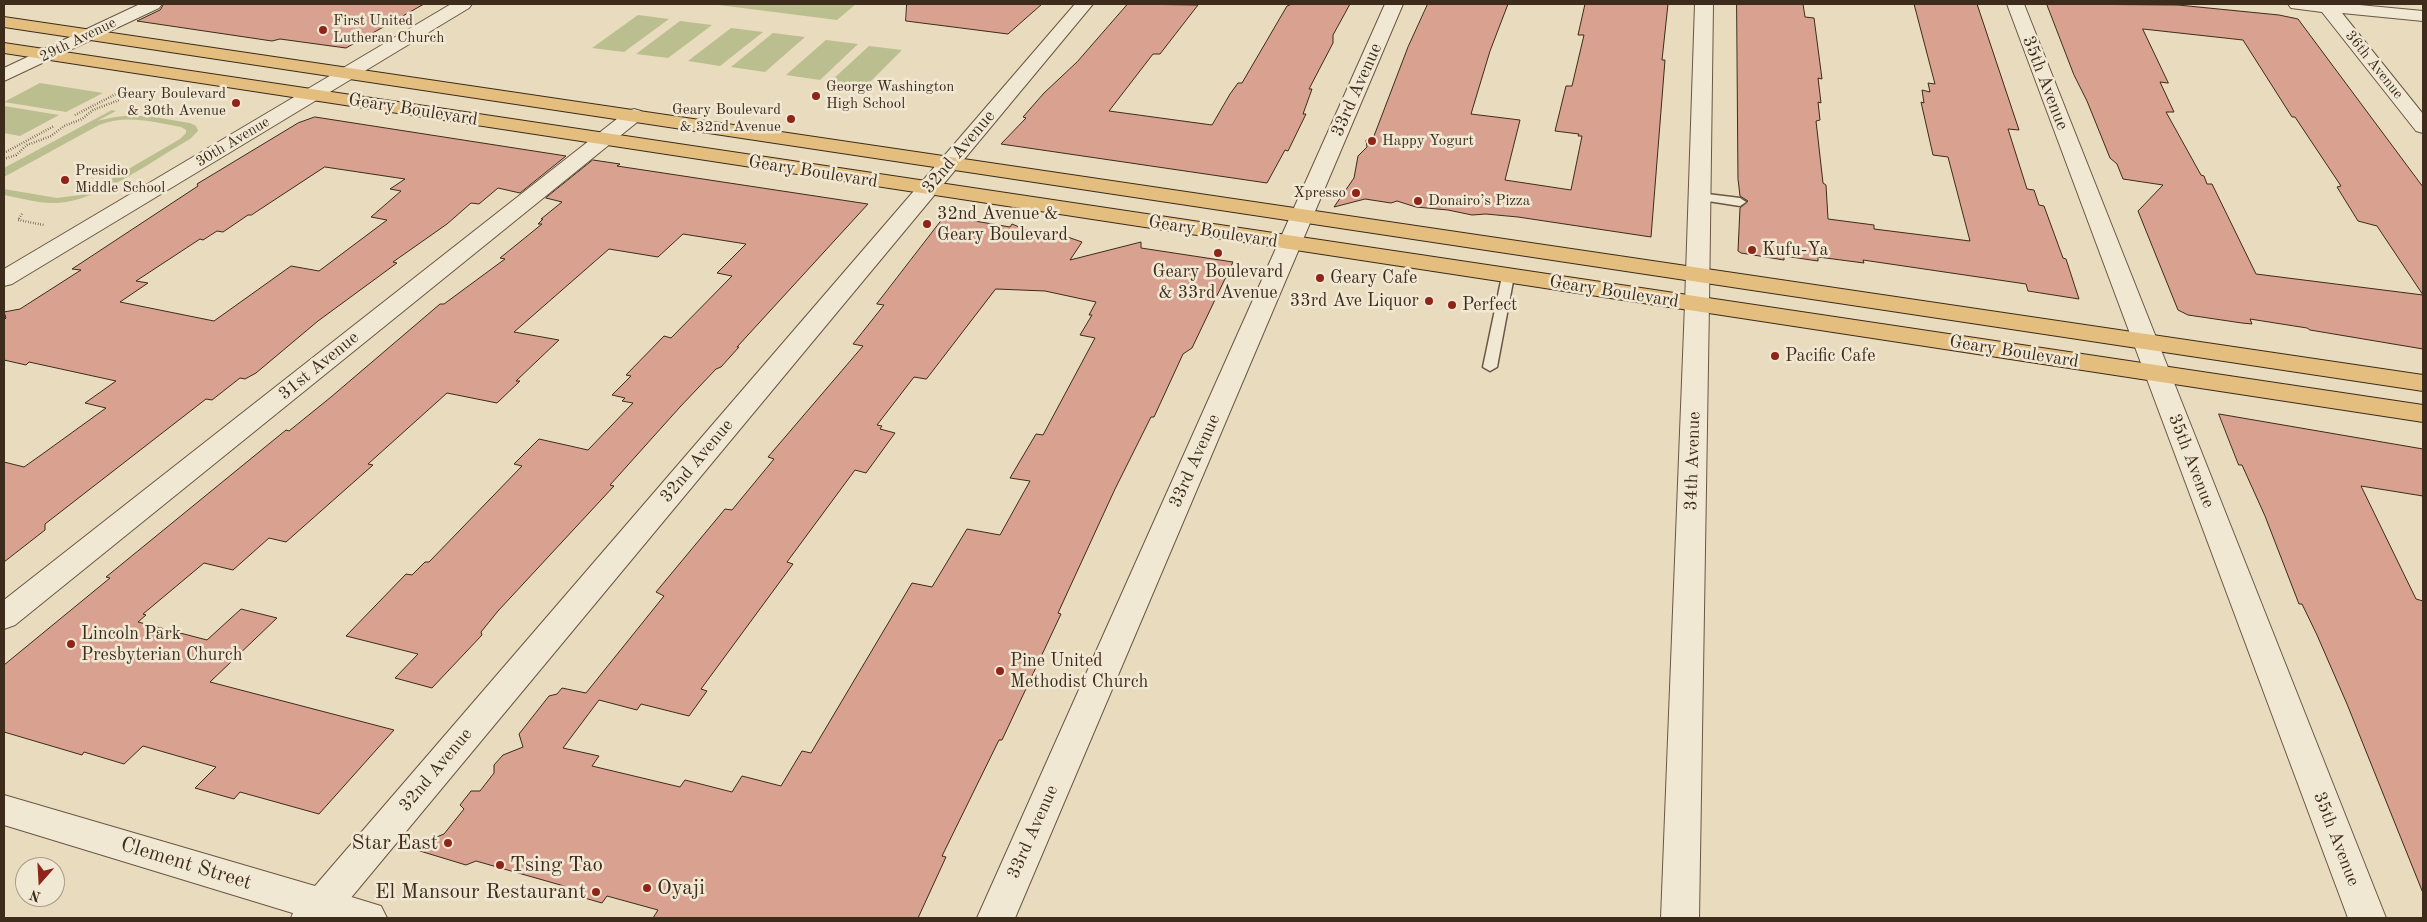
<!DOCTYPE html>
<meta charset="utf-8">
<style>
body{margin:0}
#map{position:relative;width:2427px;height:922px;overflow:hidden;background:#e9dbbd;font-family:"Old Standard TT",serif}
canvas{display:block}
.frame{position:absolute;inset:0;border:5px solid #3d2b1b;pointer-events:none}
.north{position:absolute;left:15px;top:857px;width:50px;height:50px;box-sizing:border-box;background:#f1e8d4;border:1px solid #a99c8a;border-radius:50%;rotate:199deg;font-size:14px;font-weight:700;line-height:20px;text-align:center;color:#3d2b1b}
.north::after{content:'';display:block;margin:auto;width:18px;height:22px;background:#8f2418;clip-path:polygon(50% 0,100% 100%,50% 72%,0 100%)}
</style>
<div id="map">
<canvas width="2427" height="922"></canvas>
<div class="frame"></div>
<div class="north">N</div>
</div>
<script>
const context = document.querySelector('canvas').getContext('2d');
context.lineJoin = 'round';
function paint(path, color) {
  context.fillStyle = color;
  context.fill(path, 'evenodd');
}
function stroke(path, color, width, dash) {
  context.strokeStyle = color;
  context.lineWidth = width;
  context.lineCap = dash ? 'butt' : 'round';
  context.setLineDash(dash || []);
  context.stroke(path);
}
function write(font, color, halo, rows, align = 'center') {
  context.font = font + ' "Old Standard TT",serif';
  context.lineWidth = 5;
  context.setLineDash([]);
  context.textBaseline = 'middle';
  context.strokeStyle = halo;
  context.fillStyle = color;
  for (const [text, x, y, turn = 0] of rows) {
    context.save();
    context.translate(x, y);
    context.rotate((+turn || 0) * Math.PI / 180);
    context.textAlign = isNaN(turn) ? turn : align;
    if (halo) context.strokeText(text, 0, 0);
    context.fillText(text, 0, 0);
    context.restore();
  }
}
paint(new Path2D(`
 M 711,4 L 856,4 L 837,20 Z
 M 638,15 L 669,19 L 624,52 L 592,48 Z
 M 680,21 L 712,25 L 668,58 L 636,54 Z
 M 731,28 L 763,32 L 720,66 L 688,61 Z
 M 773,33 L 805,37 L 765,72 L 731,67 Z
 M 826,40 L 858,44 L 820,80 L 786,75 Z
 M 869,46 L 902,50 L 866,86 L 831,81 Z
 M 40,83 L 103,93 L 66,112 L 4,102 Z
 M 4,106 L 59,115 L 20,136 L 4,133 Z
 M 112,110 L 116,111 L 97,121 C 131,111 155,117 190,123 L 196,126 L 198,131 L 190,139 C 153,160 99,201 57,203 C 39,204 21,198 4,195 L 4,189 L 57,198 L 80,195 L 94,189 L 180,139 L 186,133 L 186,130 L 181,127 C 153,122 126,114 99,125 L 4,177 L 4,168 Z`), '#bbbe8e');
const building = new Path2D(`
 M 164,4 L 424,4 L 346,48 L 280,39 L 272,41 L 137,21 L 160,10 Z
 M 907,4 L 1042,4 L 1008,34 L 906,21 Z
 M 1128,4 L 1198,5 L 1160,54 L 1153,54 L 1109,111 L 1212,125 L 1230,94 L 1238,83 L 1242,83 L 1287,6 L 1292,4 L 1350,4 L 1333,35 L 1333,43 L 1309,89 L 1312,89 L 1303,114 L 1306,114 L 1288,151 L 1285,150 L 1267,183 L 1001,144 L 1026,118 L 1023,117 L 1044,93 L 1077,62 Z
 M 1428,4 L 1508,4 L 1490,51 L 1471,114 L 1520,120 L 1505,180 L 1571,190 L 1582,136 L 1578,136 L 1579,134 L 1555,131 L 1566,86 L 1572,86 L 1584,35 L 1578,35 L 1585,4 L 1668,4 L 1662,60 L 1665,60 L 1651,237 L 1518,217 L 1486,214 L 1472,215 L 1448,210 L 1416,207 L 1397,201 L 1391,203 L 1365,199 L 1334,207 L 1354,178 L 1358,156 L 1367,147 L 1366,140 L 1374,136 L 1408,47 Z
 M 1737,4 L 1803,4 L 1805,17 L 1814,18 L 1822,79 L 1818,78 L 1821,103 L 1818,102 L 1820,120 L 1816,121 L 1823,183 L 1826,185 L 1828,219 L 1874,225 L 1874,229 L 1970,241 L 1948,157 L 1933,155 L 1921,102 L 1924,103 L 1922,90 L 1930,92 L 1928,83 L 1935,84 L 1914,4 L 1977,4 L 2019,130 L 2008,129 L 2027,189 L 2034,190 L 2039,205 L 2044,206 L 2063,258 L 2066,259 L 2079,299 L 2028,291 L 2026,284 L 1863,260 L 1864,263 L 1818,257 L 1818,261 L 1784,256 L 1784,260 L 1741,253 L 1738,251 L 1740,208 L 1748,201 L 1740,196 L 1738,179 Z
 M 2047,4 L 2178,5 L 2279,15 L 2298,19 L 2423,187 L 2423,349 L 2310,330 L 2307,328 L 2250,319 L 2252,324 L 2242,323 L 2188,315 L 2178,310 L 2138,211 L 2163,185 L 2123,179 L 2117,164 L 2110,158 L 2087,101 L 2074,75 ZM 2143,29 L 2243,40 L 2292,117 L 2295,117 L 2341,186 L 2337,187 L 2358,221 L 2377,226 L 2423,295 L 2256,274 L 2212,184 L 2207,184 L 2204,176 L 2201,175 L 2166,112 L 2174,112 L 2160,82 L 2168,83 Z
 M 315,117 L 566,156 L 520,193 L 498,188 L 479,204 L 471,203 L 447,224 L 393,262 L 397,263 L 318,321 L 256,373 L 245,379 L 240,378 L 212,400 L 206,399 L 45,524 L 45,530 L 4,562 L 4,462 L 24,467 L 41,455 L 106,408 L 85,403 L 116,381 L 29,362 L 26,365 L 4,360 L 4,320 L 6,318 L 4,312 L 20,309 L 81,270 L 72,269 L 198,186 L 197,184 L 298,123 ZM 325,167 L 405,179 L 390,189 L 401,191 L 371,217 L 387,220 L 319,271 L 291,266 L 214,321 L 120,302 L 148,283 L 136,281 L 200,239 L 203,240 L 217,231 L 223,232 L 248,215 L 251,215 Z
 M 593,160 L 620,164 L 617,166 L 868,204 L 737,347 L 739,347 L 721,367 L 716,369 L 680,407 L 610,485 L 614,486 L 498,611 L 481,632 L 482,635 L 432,688 L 395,678 L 418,654 L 346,636 L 406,574 L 412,575 L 425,562 L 429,562 L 522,466 L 514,464 L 539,439 L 588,450 L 633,403 L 622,401 L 625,398 L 612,395 L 631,376 L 626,375 L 664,336 L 671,338 L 732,276 L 717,273 L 746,244 L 683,234 L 658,257 L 609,249 L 514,332 L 559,340 L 516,381 L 520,381 L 497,403 L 447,393 L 368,464 L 373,465 L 286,542 L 269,538 L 233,570 L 204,563 L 143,614 L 146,615 L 138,622 L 207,640 L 241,609 L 277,618 L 210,682 L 394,730 L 319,814 L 240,792 L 234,799 L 195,788 L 216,767 L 143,746 L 124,764 L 84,752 L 82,755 L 4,732 L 4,665 L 110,578 L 106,577 L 286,430 L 289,431 L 331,397 L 440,304 L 444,304 L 505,259 L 500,258 L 542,224 L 538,224 L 543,219 L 541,219 L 562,202 L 546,198 Z
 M 945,216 L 1010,227 L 1012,224 L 1026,230 L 1059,234 L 1082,242 L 1070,260 L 1141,242 L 1141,248 L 1233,262 L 1192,348 L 1183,354 L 1154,417 L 1151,417 L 1115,489 L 1058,613 L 1061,614 L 1002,740 L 999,740 L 942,856 L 946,857 L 918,918 L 653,918 L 658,910 L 607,896 L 602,903 L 560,891 L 564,886 L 476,861 L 466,865 L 410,848 L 444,834 L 464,809 L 460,805 L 471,791 L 480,791 L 494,773 L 494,765 L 503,755 L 523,747 L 519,734 L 549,696 L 557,694 L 562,688 L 586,693 L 664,596 L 656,592 L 725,509 L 732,510 L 774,459 L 768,457 L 863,346 L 853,344 L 884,305 L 877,304 ZM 996,289 L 1045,291 L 1096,302 L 1089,315 L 1092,315 L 1080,335 L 1095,338 L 1043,435 L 1036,434 L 1010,478 L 1030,481 L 1000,535 L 967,529 L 932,587 L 912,583 L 811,753 L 802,751 L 781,786 L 742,776 L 732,792 L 685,780 L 680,787 L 592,766 L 599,756 L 563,748 L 599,700 L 637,710 L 641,704 L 689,716 L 707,691 L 701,689 L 793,564 L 787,562 L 855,470 L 866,473 L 895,433 L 880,429 L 882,426 L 877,425 L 914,377 L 926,379 Z
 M 2219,414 L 2423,449 L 2423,496 L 2361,486 L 2416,599 L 2423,601 L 2423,893 L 2347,704 L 2317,635 L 2302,604 L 2299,604 L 2265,516 L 2242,465 L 2239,465 Z`);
paint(building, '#d9a18f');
stroke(building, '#3d2b1b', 1);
const service = new Path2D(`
 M 1699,193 L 1740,198 L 1746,202 L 1740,206 L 1695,199 L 1693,197 Z
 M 1508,272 L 1514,276 L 1497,367 L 1490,371 L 1483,367 L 1502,276 Z`);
const minor = new Path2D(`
 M 140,4 L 162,4 L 159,8 L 4,81 L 4,68 Z
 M 451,4 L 472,4 L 469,8 L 12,284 L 4,286 L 4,269 Z
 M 1075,4 L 1093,4 L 335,917 L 309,918 L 4,825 L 4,795 L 315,886 Z
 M 1385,4 L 1403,4 L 1015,918 L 977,918 Z
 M 1695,4 L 1713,4 L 1709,304 L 1705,309 L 1697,311 L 1689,309 L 1685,304 Z
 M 2007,4 L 2024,4 L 2386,918 L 2348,918 Z
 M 2288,4 L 2349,4 L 2423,11 L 2423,21 L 2342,13 L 2423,114 L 2423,133 L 2416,131 L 2322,12 L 2291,8 Z
 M 634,109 L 641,111 L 644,115 L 641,119 L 15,625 L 4,629 L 4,600 L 627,111 Z`);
const tertiary = new Path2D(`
 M 1697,297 L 1705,299 L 1709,304 L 1699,918 L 1661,918 L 1685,304 L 1689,299 Z
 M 322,888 L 381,906 L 387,918 L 291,918 C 297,902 306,894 322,888 Z`);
const primary = new Path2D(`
 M 4,17 L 2423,375 L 2423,391 L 4,27 Z
 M 4,43 L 2423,405 L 2423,422 L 4,53 Z`);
stroke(service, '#685744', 3);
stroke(minor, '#685744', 2);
stroke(tertiary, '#685744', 2);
stroke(primary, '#3d2b1b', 2);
stroke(new Path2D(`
 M 75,115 L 116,94
 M 4,153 L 54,126
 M 4,159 L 16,155 L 27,145 L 51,136 L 64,126 L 82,119 L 93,110 L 119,100 L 124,95
 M 22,214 L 18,220 L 44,225`), '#3d2b1b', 2.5, [0.5, 2]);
paint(service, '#f1e8d4');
paint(minor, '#f1e8d4');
paint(tertiary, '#f1e8d4');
paint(primary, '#e4be7e');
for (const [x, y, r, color] of [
 [323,30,5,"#8f2418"],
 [816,96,5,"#8f2418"],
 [236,103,5,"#8f2418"],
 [791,119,5,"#8f2418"],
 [1372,141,5,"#8f2418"],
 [65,180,5,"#8f2418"],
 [1356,193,5,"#8f2418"],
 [1418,201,5,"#8f2418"],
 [927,224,5,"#8f2418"],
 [1752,250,5,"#8f2418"],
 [1218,253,5,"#8f2418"],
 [1320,278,5,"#8f2418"],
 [1429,301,5,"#8f2418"],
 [1452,305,5,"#8f2418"],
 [1775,356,5,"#8f2418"],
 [71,644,5,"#8f2418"],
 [1000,671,5,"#8f2418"],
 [448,843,5,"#8f2418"],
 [500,865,5,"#8f2418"],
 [647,888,5,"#8f2418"],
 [596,892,5,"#8f2418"]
]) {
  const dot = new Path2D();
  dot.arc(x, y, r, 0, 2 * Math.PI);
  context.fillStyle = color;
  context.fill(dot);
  stroke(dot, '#f1e8d4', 2);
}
write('15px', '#3d2b1b', '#f1e8d4', [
 ["First United",333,21],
 ["Lutheran Church",333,38],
 ["George Washington",826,87],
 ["High School",826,104],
 ["Geary Boulevard",226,94,"right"],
 ["& 30th Avenue",226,111,"right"],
 ["Geary Boulevard",781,110,"right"],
 ["& 32nd Avenue",781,127,"right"],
 ["Happy Yogurt",1382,141],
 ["Presidio",75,171],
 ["Middle School",75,188],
 ["Xpresso",1346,193,"right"],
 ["Donairo’s Pizza",1428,201]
], 'left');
write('15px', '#3d2b1b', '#f1e8d4', [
 ["29th Avenue",78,40,-26],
 ["36th Avenue",2374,65,51],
 ["30th Avenue",233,142,-31]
]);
write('18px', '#3d2b1b', '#f1e8d4', [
 ["35th Avenue",2045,83,69],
 ["33rd Avenue",1357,90,-66],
 ["Geary Boulevard",413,110,9],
 ["32nd Avenue",959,152,-50],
 ["Geary Boulevard",813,172,9],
 ["Geary Boulevard",1213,232,9],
 ["Geary Boulevard",1614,292,9],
 ["Geary Boulevard",2014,352,9],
 ["31st Avenue",319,366,-39],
 ["32nd Avenue",697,461,-50],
 ["33rd Avenue",1195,461,-66],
 ["34th Avenue",1693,461,-88],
 ["35th Avenue",2191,461,69],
 ["32nd Avenue",436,770,-50],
 ["33rd Avenue",1033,832,-66],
 ["35th Avenue",2336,839,69]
]);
write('18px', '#3d2b1b', '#f1e8d4', [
 ["32nd Avenue &",937,214],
 ["Geary Boulevard",937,235],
 ["Kufu-Ya",1762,250],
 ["Geary Boulevard",1218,272,"center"],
 ["& 33rd Avenue",1218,293,"center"],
 ["Geary Cafe",1330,278],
 ["33rd Ave Liquor",1419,301,"right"],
 ["Perfect",1462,305],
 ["Pacific Cafe",1785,356],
 ["Lincoln Park",81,634],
 ["Presbyterian Church",81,655],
 ["Pine United",1010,661],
 ["Methodist Church",1010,682]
], 'left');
write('21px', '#3d2b1b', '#f1e8d4', [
 ["Star East",438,843],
 ["Tsing Tao",510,865,"left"],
 ["Oyaji",657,888,"left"],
 ["El Mansour Restaurant",586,892]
], 'right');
write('21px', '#3d2b1b', '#f1e8d4', [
 ["Clement Street",186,864,17]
]);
</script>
